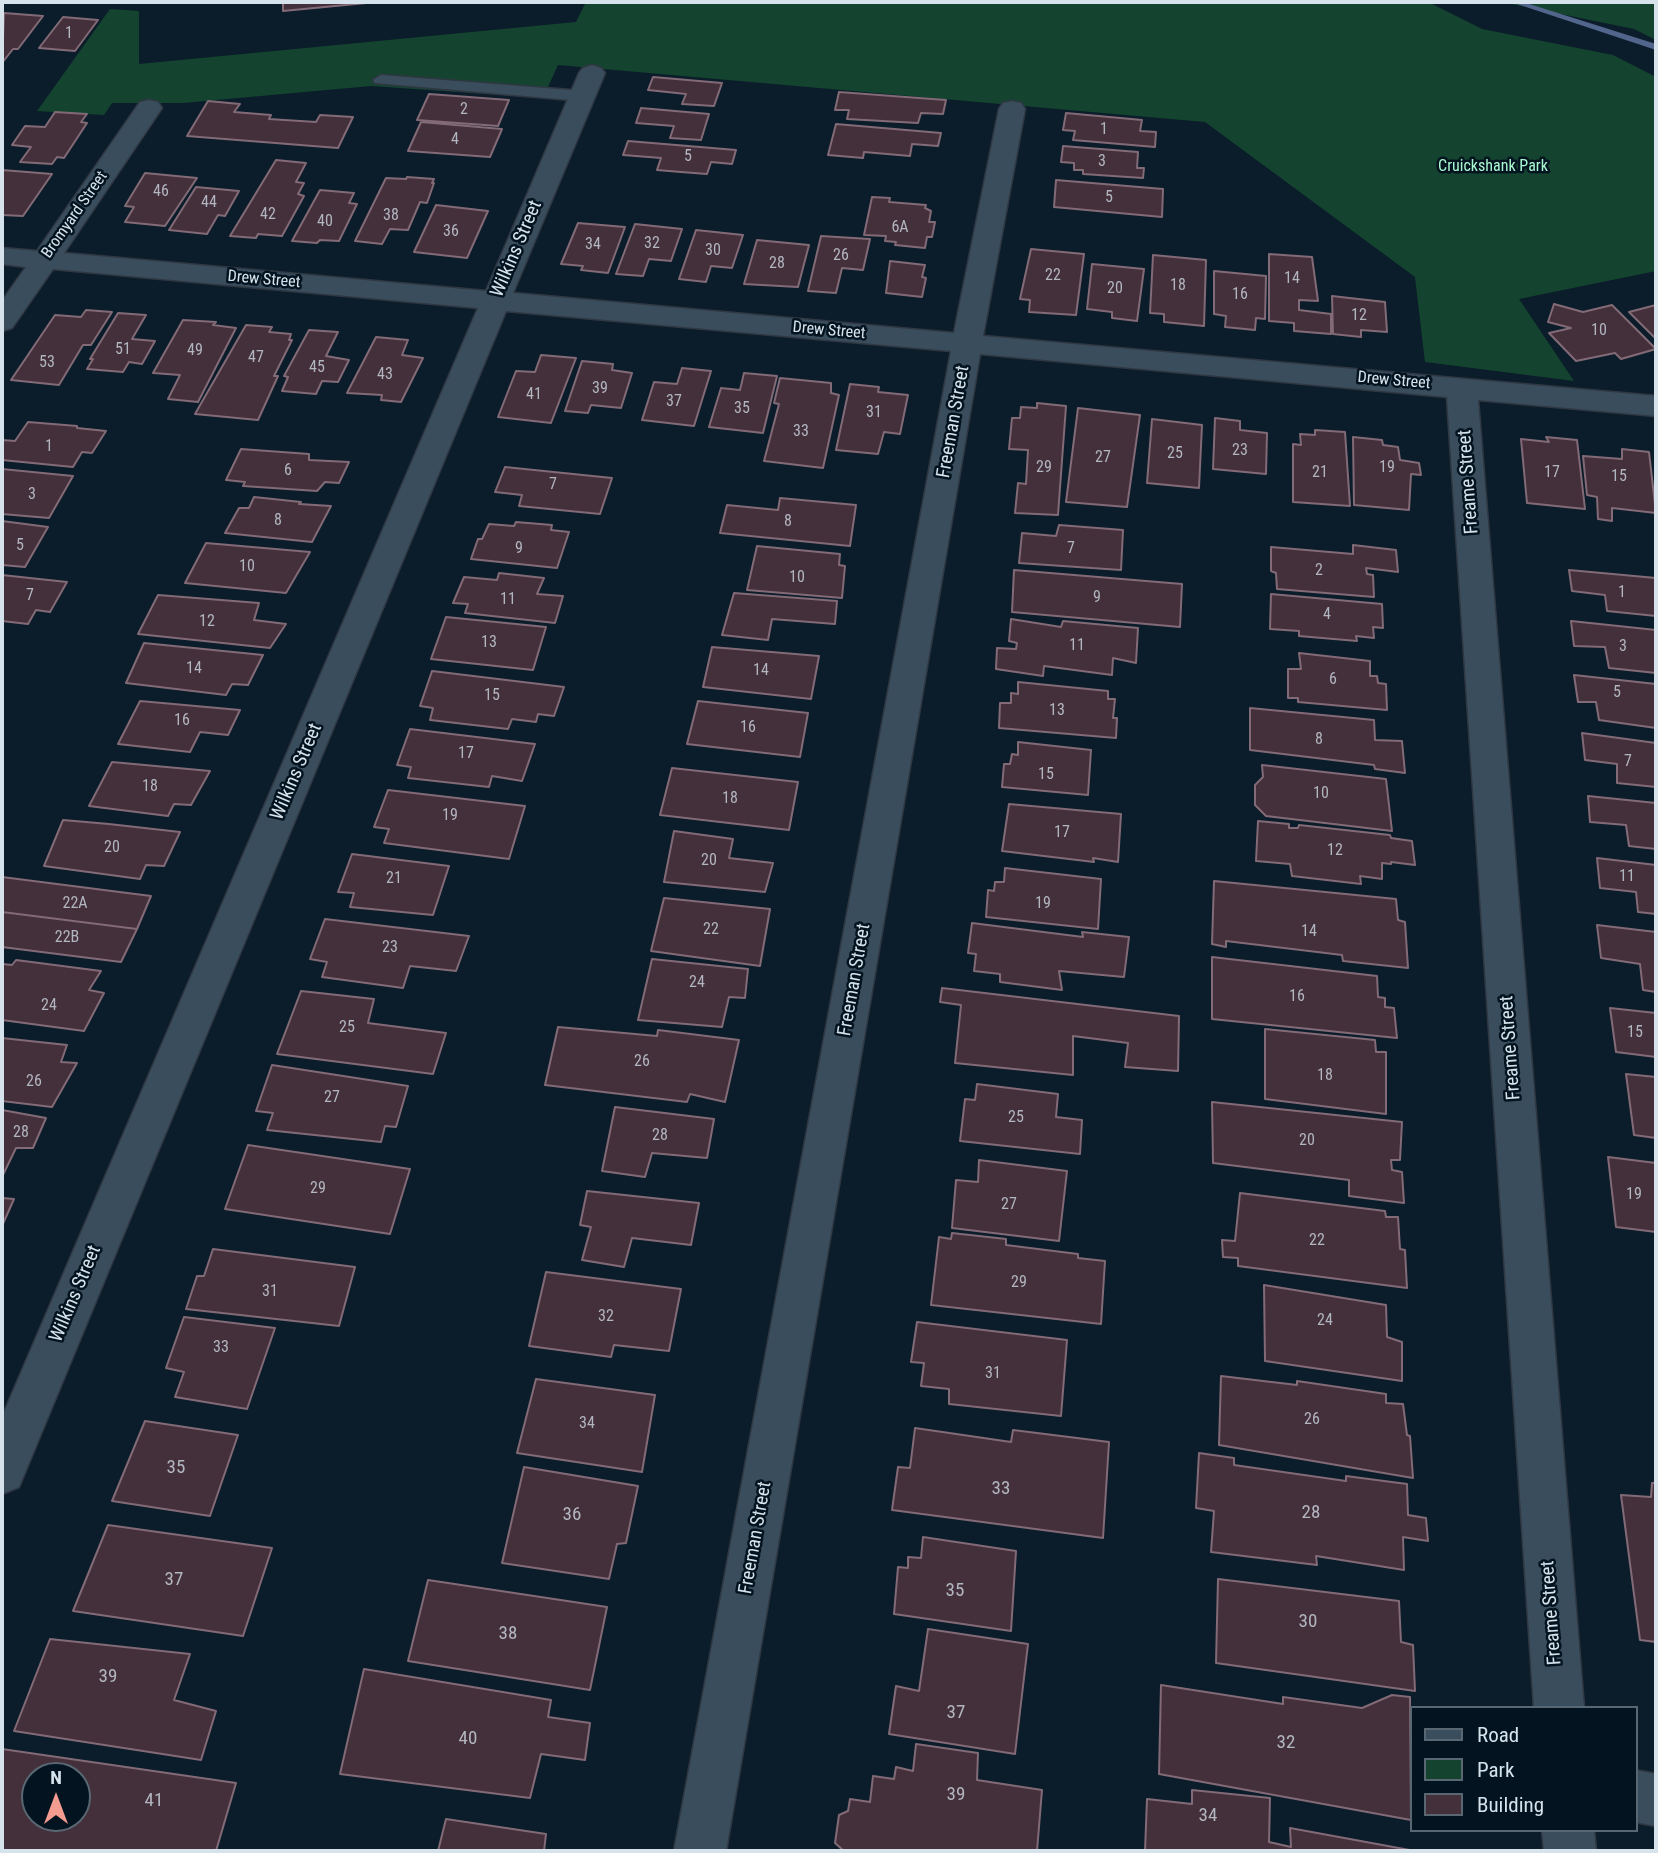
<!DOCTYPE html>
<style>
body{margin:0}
#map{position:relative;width:1658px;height:1853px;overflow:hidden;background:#0b1d2a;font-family:"Roboto Condensed",sans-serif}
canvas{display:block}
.frame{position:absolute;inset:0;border:4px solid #d7e3ec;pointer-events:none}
.legend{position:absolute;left:1410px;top:1706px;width:228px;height:126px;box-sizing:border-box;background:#031420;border:2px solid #586772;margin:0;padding:9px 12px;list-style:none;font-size:21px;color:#d7e3ec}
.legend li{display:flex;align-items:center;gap:14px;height:35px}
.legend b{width:35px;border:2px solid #586772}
.north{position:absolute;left:21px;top:1762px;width:70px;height:70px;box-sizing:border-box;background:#031420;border:2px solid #586772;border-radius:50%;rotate:0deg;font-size:19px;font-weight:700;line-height:28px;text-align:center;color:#d7e3ec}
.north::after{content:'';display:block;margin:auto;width:24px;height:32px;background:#f59c90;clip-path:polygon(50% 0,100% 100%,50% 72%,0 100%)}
</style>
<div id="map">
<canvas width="1658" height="1853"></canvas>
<div class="frame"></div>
<ul class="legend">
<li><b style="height:9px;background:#3a4d5c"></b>Road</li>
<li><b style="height:19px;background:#14442f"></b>Park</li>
<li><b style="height:19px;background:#44303a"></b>Building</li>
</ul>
<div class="north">N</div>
</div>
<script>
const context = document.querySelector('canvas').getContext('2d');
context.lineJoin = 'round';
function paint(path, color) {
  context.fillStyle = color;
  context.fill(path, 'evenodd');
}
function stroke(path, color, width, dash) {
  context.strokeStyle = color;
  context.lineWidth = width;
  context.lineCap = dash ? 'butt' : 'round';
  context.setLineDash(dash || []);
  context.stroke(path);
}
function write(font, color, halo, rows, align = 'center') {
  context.font = font + ' "Roboto Condensed",sans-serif';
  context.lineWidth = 5;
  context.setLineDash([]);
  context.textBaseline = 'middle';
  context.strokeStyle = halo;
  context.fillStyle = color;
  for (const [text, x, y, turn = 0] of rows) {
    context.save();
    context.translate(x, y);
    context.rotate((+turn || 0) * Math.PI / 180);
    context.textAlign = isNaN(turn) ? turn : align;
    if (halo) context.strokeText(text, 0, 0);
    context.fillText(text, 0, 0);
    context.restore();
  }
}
paint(new Path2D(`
 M 586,2 L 1428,2 L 1482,29 L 1613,55 L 1656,77 L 1656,271 L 1519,299 L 1574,381 L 1425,362 L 1415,277 L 1205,122 L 558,65 L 543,98 L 371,86 L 183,103 L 112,103 L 104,115 L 37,111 L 110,9 L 139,11 L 139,64 L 576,22 Z
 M 1502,2 L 1656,2 L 1656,40 L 1634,29 Z`), '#14442f');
paint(new Path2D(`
 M 1511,2 L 1523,2 L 1656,44 L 1656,50 Z`), '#52658c');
const building = new Path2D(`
 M 283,2 L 377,2 L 283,11 Z
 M 4,13 L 43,16 L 18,49 L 13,49 L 2,63 Z
 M 63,17 L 98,20 L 75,51 L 39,48 Z
 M 653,77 L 722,83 L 714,106 L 682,104 L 686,94 L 648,90 Z
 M 839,92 L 946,100 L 943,114 L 921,113 L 918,123 L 847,119 L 849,110 L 835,110 Z
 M 429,94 L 509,100 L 498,126 L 417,120 Z
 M 208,101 L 240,104 L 234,112 L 271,115 L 269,119 L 316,122 L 320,115 L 353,117 L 338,148 L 187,136 Z
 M 641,108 L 709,114 L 701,140 L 670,138 L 674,126 L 636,123 Z
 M 55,112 L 87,114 L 81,122 L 87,123 L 64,158 L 57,157 L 52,164 L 20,162 L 31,147 L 12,145 L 25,126 L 45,127 Z
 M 1066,113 L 1142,120 L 1140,131 L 1156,132 L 1155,147 L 1073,140 L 1075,131 L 1063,130 Z
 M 421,122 L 502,129 L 490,157 L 408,151 Z
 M 836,124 L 941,133 L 938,146 L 912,144 L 910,156 L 864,152 L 863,158 L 828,155 Z
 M 628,141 L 736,150 L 732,164 L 711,162 L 707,174 L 681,172 L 657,170 L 661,158 L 623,155 Z
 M 1063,146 L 1138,152 L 1137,168 L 1144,168 L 1143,178 L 1083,174 L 1083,170 L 1074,170 L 1074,163 L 1061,162 Z
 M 276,160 L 306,163 L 296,182 L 304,183 L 298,194 L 304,196 L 282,236 L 258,234 L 256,238 L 230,236 Z
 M 2,170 L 52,174 L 23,216 L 2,215 Z
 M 145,173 L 197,178 L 165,226 L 125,222 L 134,207 L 125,206 Z
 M 407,177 L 434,179 L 432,183 L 434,183 L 427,203 L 420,202 L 408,230 L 390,229 L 382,244 L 355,241 L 386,178 L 406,179 Z
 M 1056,180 L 1163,189 L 1162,217 L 1054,207 Z
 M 196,187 L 239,191 L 225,216 L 218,215 L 207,234 L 169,230 Z
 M 320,190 L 354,193 L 349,203 L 357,204 L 339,241 L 320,240 L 317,243 L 292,241 Z
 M 872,197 L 890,198 L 889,202 L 926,205 L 925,208 L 931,211 L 929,222 L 935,222 L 932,237 L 927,237 L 925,248 L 895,245 L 896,242 L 885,241 L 886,236 L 864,235 Z
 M 436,205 L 488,211 L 467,258 L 414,252 Z
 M 578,223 L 625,227 L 608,273 L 581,270 L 583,266 L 561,264 Z
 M 635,224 L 682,229 L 671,261 L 649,259 L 643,276 L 616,274 Z
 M 696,230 L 743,235 L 732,268 L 711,266 L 706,282 L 679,279 Z
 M 821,236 L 870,239 L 863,270 L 842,268 L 836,293 L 808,291 Z
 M 757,240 L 809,245 L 798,287 L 744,284 Z
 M 1031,249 L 1084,254 L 1076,315 L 1029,312 L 1030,300 L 1020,299 Z
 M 1269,254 L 1312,257 L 1318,301 L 1299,300 L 1299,310 L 1331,314 L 1331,334 L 1294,331 L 1294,323 L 1269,321 Z
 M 1153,255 L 1206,260 L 1204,326 L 1164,322 L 1164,314 L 1150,313 Z
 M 890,261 L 925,265 L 922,277 L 926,278 L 922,297 L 886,293 Z
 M 1092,264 L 1144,269 L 1137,321 L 1112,318 L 1112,312 L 1087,309 Z
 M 1214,271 L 1266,276 L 1265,319 L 1256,318 L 1255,330 L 1225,327 L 1226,316 L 1214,314 Z
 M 1332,296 L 1385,302 L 1387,332 L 1361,330 L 1361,337 L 1333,334 Z
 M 1554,304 L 1583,312 L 1612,305 L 1656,349 L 1621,359 L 1615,353 L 1576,361 L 1549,333 L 1571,328 L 1548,322 Z
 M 1656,305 L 1656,339 L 1629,312 Z
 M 86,310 L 112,312 L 91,345 L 83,345 L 59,385 L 11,380 L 55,315 L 81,317 Z
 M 118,313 L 146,315 L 132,339 L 155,341 L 142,364 L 129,362 L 123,372 L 87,369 L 93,359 L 90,359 Z
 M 183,320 L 216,322 L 213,325 L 236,328 L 198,402 L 168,399 L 180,375 L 153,373 Z
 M 246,325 L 272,327 L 269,332 L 291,334 L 289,340 L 292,340 L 274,376 L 278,376 L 258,420 L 195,414 Z
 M 309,330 L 338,332 L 326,356 L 349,360 L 338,382 L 322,381 L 316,394 L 282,391 L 288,377 L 284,376 Z
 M 376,337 L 408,340 L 402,355 L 423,358 L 401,402 L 381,400 L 382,395 L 347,393 Z
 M 541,355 L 576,358 L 551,423 L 498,417 L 516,371 L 535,372 Z
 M 582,361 L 613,364 L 612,370 L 632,373 L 621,408 L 591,405 L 588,413 L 565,411 Z
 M 682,368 L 711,371 L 694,426 L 642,420 L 654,382 L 677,384 Z
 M 744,373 L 777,376 L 763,433 L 709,427 L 721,388 L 740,390 Z
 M 780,378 L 831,383 L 831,393 L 839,395 L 823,468 L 764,461 L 779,404 L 774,403 Z
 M 850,384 L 879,387 L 878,392 L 908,395 L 900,434 L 884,432 L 878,454 L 836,450 Z
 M 1037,403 L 1066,406 L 1058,515 L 1015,513 L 1018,483 L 1026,484 L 1028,450 L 1009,449 L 1012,418 L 1020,418 L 1021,407 L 1037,408 Z
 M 1078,408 L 1140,415 L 1127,507 L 1066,502 Z
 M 1215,418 L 1240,421 L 1240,430 L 1267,433 L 1266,474 L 1213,469 Z
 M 1152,419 L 1202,425 L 1199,488 L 1147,483 Z
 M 28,422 L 77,426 L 77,428 L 106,431 L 92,453 L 82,452 L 73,467 L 2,460 L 2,440 L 15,441 Z
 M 1315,430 L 1345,432 L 1350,506 L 1293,502 L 1293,444 L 1301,445 L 1300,434 L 1315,435 Z
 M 1353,437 L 1382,440 L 1383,445 L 1398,447 L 1400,460 L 1419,463 L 1421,475 L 1411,474 L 1409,510 L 1354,505 Z
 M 1546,437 L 1577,440 L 1585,509 L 1527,503 L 1521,439 L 1549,442 Z
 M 241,449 L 309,454 L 309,460 L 349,462 L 339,483 L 325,482 L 317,491 L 243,486 L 245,482 L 226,480 Z
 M 1622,449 L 1649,452 L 1656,513 L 1612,508 L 1612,521 L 1598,519 L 1597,497 L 1587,495 L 1583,456 L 1622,459 Z
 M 505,467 L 612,478 L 600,514 L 519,506 L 522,495 L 495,492 Z
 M 2,469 L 73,476 L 49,518 L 2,514 Z
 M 254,497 L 301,502 L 299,504 L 331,506 L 312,542 L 225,533 L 239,508 L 249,508 Z
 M 780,498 L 856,505 L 850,546 L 720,533 L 727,505 L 778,510 Z
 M 2,521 L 48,527 L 25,567 L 2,565 Z
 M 516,522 L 552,525 L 551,530 L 569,532 L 557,568 L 471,559 L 478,539 L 482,539 L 489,524 L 514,526 Z
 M 1059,525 L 1123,530 L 1121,570 L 1019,563 L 1022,533 L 1056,536 Z
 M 206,543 L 310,552 L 286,593 L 185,583 Z
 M 1353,545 L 1396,550 L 1398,572 L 1366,568 L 1367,574 L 1373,575 L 1374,597 L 1277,589 L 1276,573 L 1271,571 L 1271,547 L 1353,554 Z
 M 757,546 L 840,554 L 839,565 L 845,566 L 842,598 L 747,590 Z
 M 1014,570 L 1182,584 L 1180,627 L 1012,612 Z
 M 1569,570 L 1656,578 L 1656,616 L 1607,611 L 1605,595 L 1572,591 Z
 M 499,573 L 544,578 L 537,594 L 563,596 L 555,623 L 465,613 L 468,604 L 453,603 L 464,577 L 497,580 Z
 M 2,575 L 67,582 L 50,612 L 36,610 L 28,624 L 2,621 Z
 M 734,593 L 837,601 L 835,624 L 772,619 L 768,640 L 722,635 Z
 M 1271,594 L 1382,604 L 1383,628 L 1373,627 L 1374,638 L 1356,636 L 1357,641 L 1299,636 L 1299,631 L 1270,629 Z
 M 158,595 L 259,603 L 254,620 L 286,624 L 270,648 L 138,634 Z
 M 446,617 L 546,627 L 533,670 L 431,659 Z
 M 1011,619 L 1061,627 L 1063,621 L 1138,628 L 1136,663 L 1113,658 L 1112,675 L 1044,666 L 1043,676 L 996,669 L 997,648 L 1016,649 L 1017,643 L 1009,641 Z
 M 1571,621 L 1656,630 L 1656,673 L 1609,668 L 1605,647 L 1574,646 Z
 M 144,643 L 263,655 L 248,685 L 232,684 L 226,695 L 126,683 Z
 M 712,647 L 819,656 L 811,699 L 703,687 Z
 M 1299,653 L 1370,661 L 1370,676 L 1377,676 L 1378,683 L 1386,684 L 1387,710 L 1298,702 L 1298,698 L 1288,698 L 1288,669 L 1301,669 Z
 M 432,671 L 564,687 L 554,716 L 538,714 L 536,722 L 512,719 L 508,729 L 430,720 L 433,708 L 420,706 Z
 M 1574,675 L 1656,684 L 1656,728 L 1599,720 L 1596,702 L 1578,702 Z
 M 1018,682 L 1108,691 L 1108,699 L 1115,699 L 1113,718 L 1117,718 L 1116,738 L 999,728 L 1000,703 L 1011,703 L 1011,693 L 1018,694 Z
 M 140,701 L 240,710 L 228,735 L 200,732 L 190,752 L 118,744 Z
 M 698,701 L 808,713 L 800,757 L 687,744 Z
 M 1250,708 L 1374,720 L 1375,740 L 1402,741 L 1405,773 L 1375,769 L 1374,765 L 1250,750 Z
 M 410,729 L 535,744 L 522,781 L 492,776 L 489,787 L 408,778 L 411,767 L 397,765 Z
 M 1582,733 L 1656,743 L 1656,787 L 1617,783 L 1617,764 L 1585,760 Z
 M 1018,742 L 1091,750 L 1088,795 L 1002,787 L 1004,764 L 1010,764 L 1012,754 L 1018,755 Z
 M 112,762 L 210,771 L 191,805 L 174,804 L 168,816 L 89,806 Z
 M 1262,765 L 1386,779 L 1392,831 L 1266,816 L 1255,805 L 1255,785 L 1263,777 Z
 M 672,768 L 798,782 L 789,830 L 660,815 Z
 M 388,790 L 525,806 L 509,859 L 384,843 L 389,829 L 374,827 Z
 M 1588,796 L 1656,803 L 1656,849 L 1629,846 L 1626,825 L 1590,822 Z
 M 1009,804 L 1121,814 L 1118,862 L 1093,858 L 1094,862 L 1002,851 Z
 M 63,820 L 109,824 L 180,832 L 164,866 L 146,865 L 140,879 L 44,866 Z
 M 1258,821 L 1289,824 L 1289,828 L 1298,828 L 1299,825 L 1390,835 L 1391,838 L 1412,841 L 1415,865 L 1391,862 L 1391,864 L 1382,863 L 1382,879 L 1360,876 L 1361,884 L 1292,876 L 1290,864 L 1256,861 Z
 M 674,831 L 733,839 L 729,858 L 773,863 L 765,892 L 664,882 Z
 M 352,854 L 449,866 L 433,915 L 350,907 L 354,893 L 338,892 Z
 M 1597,858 L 1656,865 L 1656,914 L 1638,912 L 1636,892 L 1600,888 Z
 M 1005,868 L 1101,879 L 1098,929 L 986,917 L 988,890 L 994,891 L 995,882 L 1004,882 Z
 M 2,877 L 151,896 L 137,929 L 2,912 Z
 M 1214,881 L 1396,899 L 1398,920 L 1405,922 L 1408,968 L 1343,961 L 1342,955 L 1226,941 L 1226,947 L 1212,944 Z
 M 664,898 L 770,909 L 760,966 L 651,951 Z
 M 2,912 L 137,929 L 121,962 L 2,947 Z
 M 325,919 L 469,936 L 456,971 L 410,966 L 403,988 L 322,977 L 327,962 L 310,959 Z
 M 972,923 L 1083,937 L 1082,932 L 1129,937 L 1124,977 L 1059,971 L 1062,990 L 1000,982 L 1000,974 L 974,971 L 976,954 L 968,953 Z
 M 1597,925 L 1656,932 L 1656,992 L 1643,990 L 1640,964 L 1601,958 Z
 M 1212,957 L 1377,976 L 1378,997 L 1385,998 L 1385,1007 L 1394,1008 L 1397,1038 L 1212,1019 Z
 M 652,959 L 748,969 L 745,998 L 729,997 L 722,1027 L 638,1020 Z
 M 16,960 L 101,971 L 89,990 L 104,993 L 84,1031 L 2,1020 L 2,964 L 12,965 Z
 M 942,988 L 1179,1016 L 1178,1071 L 1125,1067 L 1128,1043 L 1073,1036 L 1073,1075 L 955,1063 L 961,1005 L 940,1002 Z
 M 301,991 L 374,999 L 368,1023 L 446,1033 L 433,1074 L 277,1054 Z
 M 1610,1008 L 1656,1013 L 1656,1057 L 1616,1052 Z
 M 558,1027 L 657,1036 L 658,1030 L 739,1040 L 725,1102 L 690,1094 L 687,1102 L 545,1085 Z
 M 1265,1029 L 1375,1040 L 1376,1052 L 1386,1052 L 1386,1114 L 1265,1099 Z
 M 2,1038 L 67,1045 L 61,1062 L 77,1063 L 52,1107 L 2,1101 Z
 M 272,1065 L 408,1086 L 396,1127 L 385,1126 L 381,1142 L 267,1130 L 273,1113 L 256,1111 Z
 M 1626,1074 L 1656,1077 L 1656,1138 L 1634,1135 Z
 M 977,1084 L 1058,1094 L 1056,1117 L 1082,1120 L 1080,1154 L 960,1141 L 965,1099 L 975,1100 Z
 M 1212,1102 L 1402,1122 L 1400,1160 L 1391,1160 L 1392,1170 L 1402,1172 L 1404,1203 L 1349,1196 L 1349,1180 L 1213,1163 Z
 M 615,1107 L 714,1119 L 707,1158 L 652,1153 L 645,1177 L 602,1171 Z
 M 2,1110 L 46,1118 L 33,1148 L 16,1148 L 2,1177 Z
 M 248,1145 L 410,1169 L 390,1234 L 225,1209 Z
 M 1608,1157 L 1656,1163 L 1656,1232 L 1616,1227 Z
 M 979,1160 L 1067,1171 L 1059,1241 L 952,1228 L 956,1180 L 978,1182 Z
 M 587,1191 L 699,1203 L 691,1245 L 632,1238 L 624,1267 L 582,1260 L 591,1227 L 580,1225 Z
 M 1240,1193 L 1385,1211 L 1386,1217 L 1398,1217 L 1400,1249 L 1405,1250 L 1407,1288 L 1238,1266 L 1238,1258 L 1223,1257 L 1222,1240 L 1235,1241 Z
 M 2,1198 L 14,1199 L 2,1226 Z
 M 952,1233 L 1006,1239 L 1006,1245 L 1078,1254 L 1078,1258 L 1105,1261 L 1101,1324 L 931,1305 L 939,1237 L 951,1239 Z
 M 213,1249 L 355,1267 L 339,1326 L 186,1309 L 197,1276 L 204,1276 Z
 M 546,1272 L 681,1289 L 669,1351 L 614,1345 L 611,1357 L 529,1346 Z
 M 1264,1285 L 1386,1305 L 1387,1337 L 1402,1342 L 1402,1381 L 1265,1361 Z
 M 184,1317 L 275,1328 L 247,1409 L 175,1397 L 184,1372 L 166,1368 Z
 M 917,1322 L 1067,1340 L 1061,1416 L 949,1404 L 949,1389 L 921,1386 L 924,1363 L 911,1362 Z
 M 1221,1376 L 1297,1385 L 1297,1381 L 1386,1394 L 1386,1403 L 1403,1404 L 1407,1435 L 1410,1436 L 1413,1478 L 1219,1445 Z
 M 536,1379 L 655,1395 L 642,1472 L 517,1453 Z
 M 145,1421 L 238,1435 L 210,1516 L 112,1501 Z
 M 915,1428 L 1011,1442 L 1013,1430 L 1109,1442 L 1103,1538 L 892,1510 L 898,1467 L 910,1468 Z
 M 1199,1453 L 1234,1458 L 1234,1465 L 1346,1481 L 1346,1476 L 1407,1484 L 1408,1515 L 1426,1518 L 1428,1541 L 1403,1537 L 1404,1570 L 1316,1556 L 1317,1565 L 1211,1552 L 1214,1511 L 1196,1508 Z
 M 524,1467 L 638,1486 L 626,1543 L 617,1544 L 609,1579 L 502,1563 Z
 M 1652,1483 L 1656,1483 L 1656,1642 L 1640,1640 L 1621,1495 L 1651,1497 Z
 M 108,1525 L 272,1548 L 243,1636 L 73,1611 Z
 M 923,1537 L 1016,1551 L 1011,1631 L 894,1614 L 898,1567 L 908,1568 L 908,1557 L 921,1558 Z
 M 1218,1579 L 1399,1601 L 1401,1642 L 1413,1645 L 1415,1691 L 1216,1663 Z
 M 428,1580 L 607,1607 L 590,1690 L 408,1661 Z
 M 928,1629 L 1028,1644 L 1015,1754 L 889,1734 L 896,1686 L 919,1691 Z
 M 50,1639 L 190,1654 L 174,1700 L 216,1711 L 201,1760 L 14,1731 Z
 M 364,1669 L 551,1700 L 548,1717 L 590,1723 L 585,1760 L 541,1754 L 530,1798 L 340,1774 Z
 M 1161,1685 L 1283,1704 L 1283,1697 L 1362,1708 L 1392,1695 L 1410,1697 L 1411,1820 L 1159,1774 Z
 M 916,1744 L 978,1753 L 977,1780 L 1042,1790 L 1037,1851 L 844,1851 L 835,1843 L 839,1815 L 848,1811 L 850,1799 L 870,1802 L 873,1776 L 894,1779 L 896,1767 L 913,1771 Z
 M 2,1749 L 236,1783 L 216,1851 L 2,1851 ZM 35,1776 L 77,1776 L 77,1818 L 35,1818 Z
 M 1192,1790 L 1270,1798 L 1269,1842 L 1291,1847 L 1290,1828 L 1415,1851 L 1145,1851 L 1147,1799 L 1192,1804 Z
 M 446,1819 L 546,1834 L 544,1851 L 438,1851 Z`);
paint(building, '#44303a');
stroke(building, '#826a76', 2);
const service = new Path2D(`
 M 381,75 L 583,91 L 591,96 L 583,101 L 375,83 L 373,80 Z`);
const minor = new Path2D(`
 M 592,65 L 601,68 L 605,73 L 513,293 L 954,333 L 999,109 L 1003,103 L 1012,101 L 1021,103 L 1025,109 L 983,336 L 1656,396 L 1656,416 L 1478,400 L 1584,1708 L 1534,1708 L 1447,397 L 980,354 L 726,1851 L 674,1851 L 951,351 L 506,311 L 19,1487 L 2,1494 L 2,1417 L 478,308 L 53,269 L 12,328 L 2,331 L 2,301 L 26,267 L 2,264 L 2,248 L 37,251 L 140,102 L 149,100 L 158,102 L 162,108 L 64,253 L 486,291 L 579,73 L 583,68 Z
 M 1635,1770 L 1656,1774 L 1656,1826 L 1635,1822 Z
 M 1542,1830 L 1594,1830 L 1596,1851 L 1544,1851 Z`);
stroke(service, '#2f3742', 3);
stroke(minor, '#2f3742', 3);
paint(service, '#3a4d5c');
paint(minor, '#3a4d5c');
write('16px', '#b2b6c0', null, [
 ["1",69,34],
 ["2",464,110],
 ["1",1104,130],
 ["4",455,140],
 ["5",688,157],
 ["3",1102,162],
 ["46",161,192],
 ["5",1109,198],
 ["44",209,203],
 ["42",268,215],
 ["38",391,216],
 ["40",325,222],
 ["6A",900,228],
 ["36",451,232],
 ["32",652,244],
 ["34",593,245],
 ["30",713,251],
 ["26",841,256],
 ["28",777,264],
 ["22",1053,276],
 ["14",1292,279],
 ["18",1178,286],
 ["20",1115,289],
 ["16",1240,295],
 ["12",1359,316],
 ["10",1599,331],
 ["51",123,350],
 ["49",195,351],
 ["47",256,358],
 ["53",47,363],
 ["45",317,368],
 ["43",385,375],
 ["39",600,389],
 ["41",534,395],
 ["37",674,402],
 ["35",742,409],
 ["31",874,413],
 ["33",801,432],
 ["1",49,447],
 ["23",1240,451],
 ["25",1175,454],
 ["27",1103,458],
 ["29",1044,468],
 ["19",1387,468],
 ["6",288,471],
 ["21",1320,473],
 ["17",1552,473],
 ["15",1619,477],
 ["7",553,485],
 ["3",32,495],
 ["8",278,521],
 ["8",788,522],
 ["5",20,546],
 ["9",519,549],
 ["7",1071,549],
 ["10",247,567],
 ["2",1319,571],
 ["10",797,578],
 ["1",1622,593],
 ["7",30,596],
 ["9",1097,598],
 ["11",508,600],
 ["4",1327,615],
 ["12",207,622],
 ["13",489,643],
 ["11",1077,646],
 ["3",1623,647],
 ["14",194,669],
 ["14",761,671],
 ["6",1333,680],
 ["5",1617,693],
 ["15",492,696],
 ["13",1057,711],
 ["16",182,721],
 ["16",748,728],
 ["8",1319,740],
 ["17",466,754],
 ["7",1628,762],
 ["15",1046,775],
 ["18",150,787],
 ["10",1321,794],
 ["18",730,799],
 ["19",450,816],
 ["17",1062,833],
 ["20",112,848],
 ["12",1335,851],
 ["20",709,861],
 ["11",1627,877],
 ["21",394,879],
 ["22A",75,904],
 ["19",1043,904],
 ["22",711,930],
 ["14",1309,932],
 ["22B",67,938],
 ["23",390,948],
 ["24",697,983],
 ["16",1297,997],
 ["24",49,1006],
 ["25",347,1028],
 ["15",1635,1033],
 ["26",642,1062],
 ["18",1325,1076],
 ["26",34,1082],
 ["27",332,1098],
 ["25",1016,1118],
 ["28",21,1133],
 ["28",660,1136],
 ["20",1307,1141],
 ["29",318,1189],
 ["19",1634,1195],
 ["27",1009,1205],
 ["22",1317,1241],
 ["29",1019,1283],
 ["31",270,1292],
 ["32",606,1317],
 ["24",1325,1321],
 ["33",221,1348],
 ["31",993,1374],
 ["26",1312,1420],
 ["34",587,1424]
]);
write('16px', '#a9f9d0', '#031420', [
 ["Cruickshank Park",1493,167]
]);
write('16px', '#d7e3ec', '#031420', [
 ["Bromyard Street",75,215,-55],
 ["Drew Street",264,280,5],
 ["Drew Street",829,331,5],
 ["Drew Street",1394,381,5]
]);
write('19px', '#d7e3ec', '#031420', [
 ["Wilkins Street",517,249,-67],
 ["Freeman Street",954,422,-80],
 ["Freame Street",1469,482,-94],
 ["Wilkins Street",297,772,-67],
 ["Freeman Street",855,980,-80],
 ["Freame Street",1511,1048,-94],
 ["Wilkins Street",76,1294,-67],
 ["Freeman Street",756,1538,-80],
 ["Freame Street",1552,1613,-94]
]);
write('19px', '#b2b6c0', null, [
 ["35",176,1468],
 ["33",1001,1489],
 ["28",1311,1513],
 ["36",572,1515],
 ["37",174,1580],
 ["35",955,1591],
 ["30",1308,1622],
 ["38",508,1634],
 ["39",108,1677],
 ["37",956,1713],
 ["40",468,1739],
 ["32",1286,1743],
 ["39",956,1795],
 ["41",154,1801],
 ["34",1208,1816]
]);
</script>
